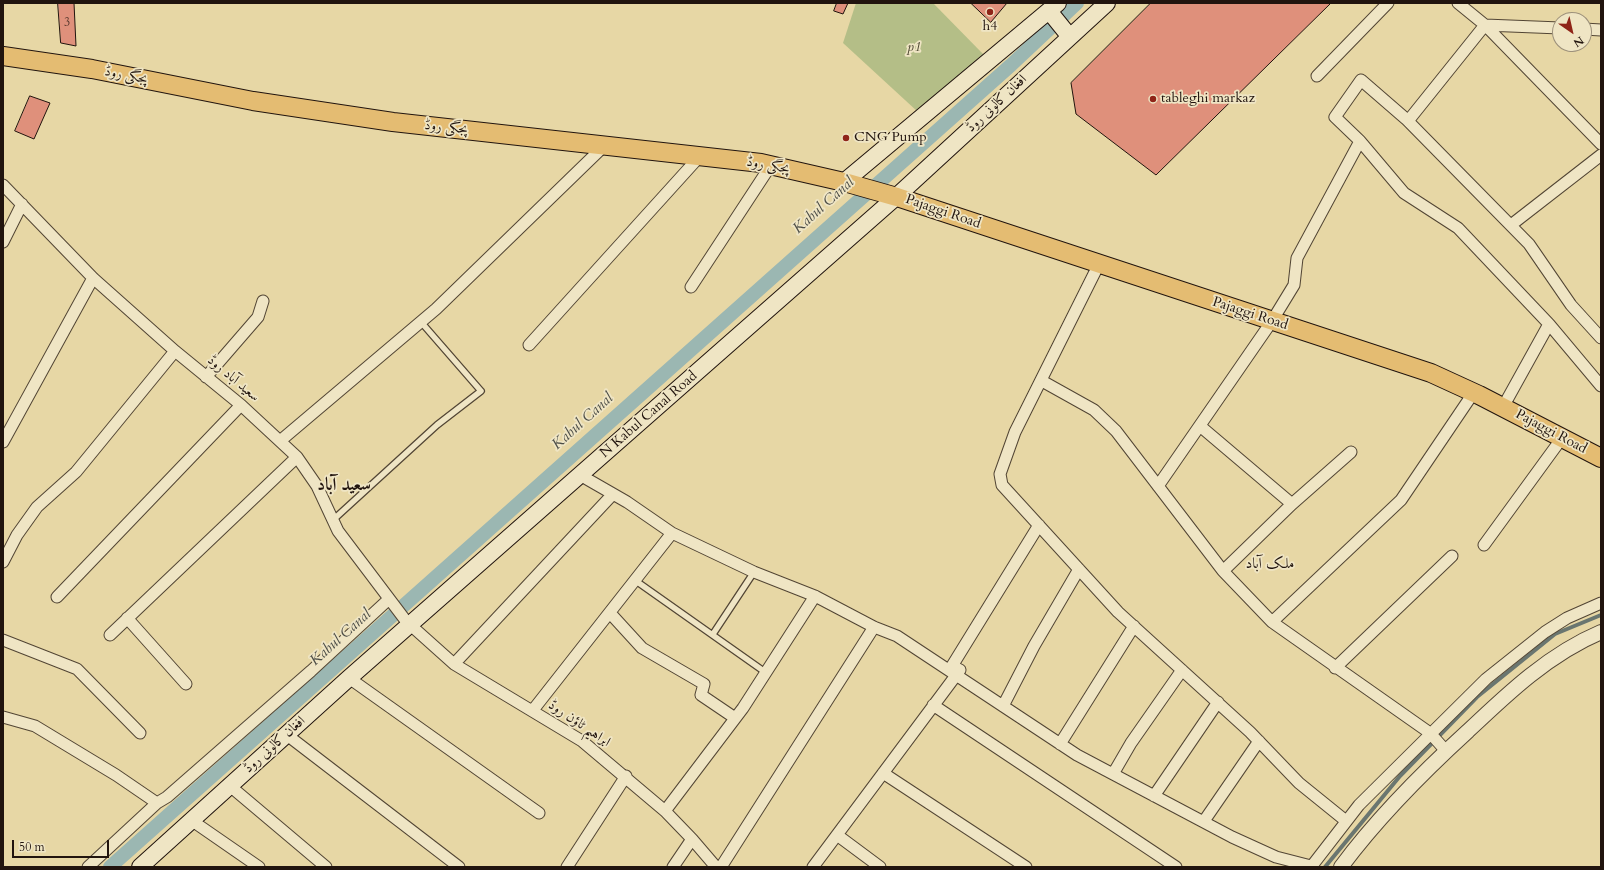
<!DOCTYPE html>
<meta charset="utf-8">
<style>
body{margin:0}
#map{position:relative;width:1604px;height:870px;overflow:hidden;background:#e7d7a5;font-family:Cardo,serif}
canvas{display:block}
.frame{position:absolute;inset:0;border:4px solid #21140e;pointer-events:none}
.north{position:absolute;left:1552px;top:12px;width:40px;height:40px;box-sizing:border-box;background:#efe5c4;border:1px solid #9d917b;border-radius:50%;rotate:146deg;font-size:11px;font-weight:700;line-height:16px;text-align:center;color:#21140e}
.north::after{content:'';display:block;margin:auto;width:14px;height:18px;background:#8f2418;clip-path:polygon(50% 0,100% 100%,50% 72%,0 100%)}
.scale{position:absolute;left:12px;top:840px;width:97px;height:18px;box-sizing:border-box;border:2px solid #21140e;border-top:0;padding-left:5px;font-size:12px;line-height:14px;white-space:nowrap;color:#21140e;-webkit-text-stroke:3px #efe5c4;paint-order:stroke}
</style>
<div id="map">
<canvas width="1604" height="870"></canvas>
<div class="frame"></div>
<div class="north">N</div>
<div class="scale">50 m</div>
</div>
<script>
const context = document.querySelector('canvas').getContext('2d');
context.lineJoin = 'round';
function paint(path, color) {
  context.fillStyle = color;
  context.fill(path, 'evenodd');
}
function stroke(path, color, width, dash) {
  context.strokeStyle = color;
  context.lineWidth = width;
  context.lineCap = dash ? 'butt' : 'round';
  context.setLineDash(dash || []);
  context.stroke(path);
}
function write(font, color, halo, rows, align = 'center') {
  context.font = font + ' Cardo,Amiri,serif';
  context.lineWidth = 3.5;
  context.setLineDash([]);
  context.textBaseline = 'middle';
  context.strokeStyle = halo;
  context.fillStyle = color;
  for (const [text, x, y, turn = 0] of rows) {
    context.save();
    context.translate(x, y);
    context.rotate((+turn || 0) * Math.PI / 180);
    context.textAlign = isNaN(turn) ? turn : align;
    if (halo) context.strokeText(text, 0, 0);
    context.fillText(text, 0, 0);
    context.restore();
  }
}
paint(new Path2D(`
 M 856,3 L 933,3 L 984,55 L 918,112 L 843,43 Z`), '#b4be87');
stroke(new Path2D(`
 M 1325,867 L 1400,776 L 1477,697 L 1555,634 L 1601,615`), '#6a7670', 4);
stroke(new Path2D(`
 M 110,867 L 1011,65 L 1077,3`), '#9bb7b2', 14);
const building = new Path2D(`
 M 58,3 L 74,3 L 76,46 L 61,43 Z
 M 837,3 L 848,3 L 843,14 L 834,11 Z
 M 971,3 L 1007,3 L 991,22 Z
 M 1151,3 L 1331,3 L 1156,175 L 1076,114 L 1071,83 Z
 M 30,96 L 50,103 L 34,139 L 15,131 Z`);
paint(building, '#df907b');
stroke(building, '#21140e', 1);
const service = new Path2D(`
 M 333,520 L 437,425 L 481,391 L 421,322
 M 636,581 L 765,672
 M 713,634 L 754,572`);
const minor = new Path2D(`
 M 1458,3 L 1485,25 L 1601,144
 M 1584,29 L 1601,30
 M 1317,76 L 1388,3
 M 1408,121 L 1485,25 L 1560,28
 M 1360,141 L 1404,193 L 1458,228 L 1549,324 L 1601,386
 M 3,185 L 93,278 L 175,351 L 241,405 L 297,457 L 317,486 L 338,531 L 406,621 L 454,664 L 582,741 L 665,811 L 692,839 L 716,867
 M 1511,225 L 1601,155
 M 3,242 L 22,204
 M 1099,264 L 1015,432 L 1000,474 L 1002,485 L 1118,612 L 1250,732 L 1299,783 L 1346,821
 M 691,287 L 771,165
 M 529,345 L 700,156
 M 206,377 L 258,317 L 263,301
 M 1042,381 L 1094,410 L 1116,431 L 1223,571 L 1272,622 L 1430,733 L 1446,751
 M 1503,407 L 1549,324
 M 1200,426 L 1292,504
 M 280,441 L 436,309 L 604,146
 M 3,442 L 93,278
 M 580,475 L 627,502 L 672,533 L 754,572 L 815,596 L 874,627 L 897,636 L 1077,755 L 1232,837 L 1276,857 L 1311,866
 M 1158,486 L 1272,321 L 1294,285 L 1297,258 L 1360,141 L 1335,117 L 1361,80 L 1406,119 L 1529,244 L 1571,305 L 1601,338
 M 1484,545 L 1562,438
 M 3,562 L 17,535 L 37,507 L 76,472 L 175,351
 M 1223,571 L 1292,504 L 1351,452
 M 57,597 L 241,405
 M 610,613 L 642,648 L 704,684 L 701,695 L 735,718
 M 127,618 L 186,684
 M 1272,622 L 1401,500 L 1474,392
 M 110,635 L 297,457
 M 3,640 L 77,669 L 140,733
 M 454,664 L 613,494
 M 1335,668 L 1452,556
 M 349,678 L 539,813
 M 933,705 L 1176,867
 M 1003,706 L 1034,646 L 1079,569
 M 533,710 L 672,533
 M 3,717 L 35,726 L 116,775 L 157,803
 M 287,735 L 459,867
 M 1060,744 L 1134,626
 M 883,773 L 1026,867
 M 1113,774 L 1131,743 L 1182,670
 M 230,786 L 326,867
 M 1154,796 L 1218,702
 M 665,811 L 743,708 L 815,596
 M 191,820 L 259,867
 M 1204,821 L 1259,741
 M 837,835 L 880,867
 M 88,867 L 157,803 L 167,797 L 311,671 L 389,599
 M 567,867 L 626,776
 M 673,867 L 692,839
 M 721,867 L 874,627
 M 813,867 L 960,670 L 952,666 L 1039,525
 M 1311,867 L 1359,805 L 1486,679 L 1545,632 L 1567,618 L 1601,603`);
const tertiary = new Path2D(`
 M 1341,867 C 1378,817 1422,773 1468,731 C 1508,693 1549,654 1601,632`);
const secondary = new Path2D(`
 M 1049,11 L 1070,37
 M 844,182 L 1058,3
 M 140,867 L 349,678 L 896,197 L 1107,3`);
const primary = new Path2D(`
 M 3,56 L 92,69 L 253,101 L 393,122 L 761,163 L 844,182 L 897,197 L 1431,373 L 1479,395 L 1601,458`);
stroke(service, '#524534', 8);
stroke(minor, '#524534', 13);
stroke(tertiary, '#524534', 16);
stroke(secondary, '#21140e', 18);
stroke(primary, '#21140e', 20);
stroke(service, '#efe5c4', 5.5);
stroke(minor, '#efe5c4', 11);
stroke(tertiary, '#efe5c4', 14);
stroke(secondary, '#efe5c4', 16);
stroke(primary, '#e4bc72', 18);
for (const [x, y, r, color] of [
 [990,12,4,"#8f2418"],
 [1153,99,4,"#8f2418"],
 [846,138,4,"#8f2418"]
]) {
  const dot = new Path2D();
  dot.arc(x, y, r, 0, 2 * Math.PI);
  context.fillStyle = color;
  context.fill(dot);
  stroke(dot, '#efe5c4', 1.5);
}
write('12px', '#503329', null, [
 ["3",67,23]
]);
write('14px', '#21140e', '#efe5c4', [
 ["h4",990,27,"center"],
 ["tableghi markaz",1161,99],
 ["CNG Pump",854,138]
], 'left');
write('italic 14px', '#4d4732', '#efe5c4', [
 ["p1",914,48]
]);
write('14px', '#21140e', '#efe5c4', [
 ["پجگی روڈ",126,76,11],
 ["افغان کالونی روڈ",997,104,-43],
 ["پجگی روڈ",446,128,6],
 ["پجگی روڈ",768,166,10],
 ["Pajaggi Road",943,212,19],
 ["Pajaggi Road",1250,314,18],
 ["سعید آباد روڈ",233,379,40],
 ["N Kabul Canal Road",649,415,-41],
 ["Pajaggi Road",1551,432,28],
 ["ابراہیم ٹاؤن روڈ",579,724,34],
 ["افغان کالونی روڈ",275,745,-42]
]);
write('italic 15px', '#4c4d47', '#efe5c4', [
 ["Kabul Canal",824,206,-42],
 ["Kabul Canal",583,422,-42],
 ["Kabul Canal",341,638,-42]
]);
write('15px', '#21140e', '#efe5c4', [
 ["ملک آباد",1270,565]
]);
write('bold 18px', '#21140e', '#efe5c4', [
 ["سعید آباد",344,486]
]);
</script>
